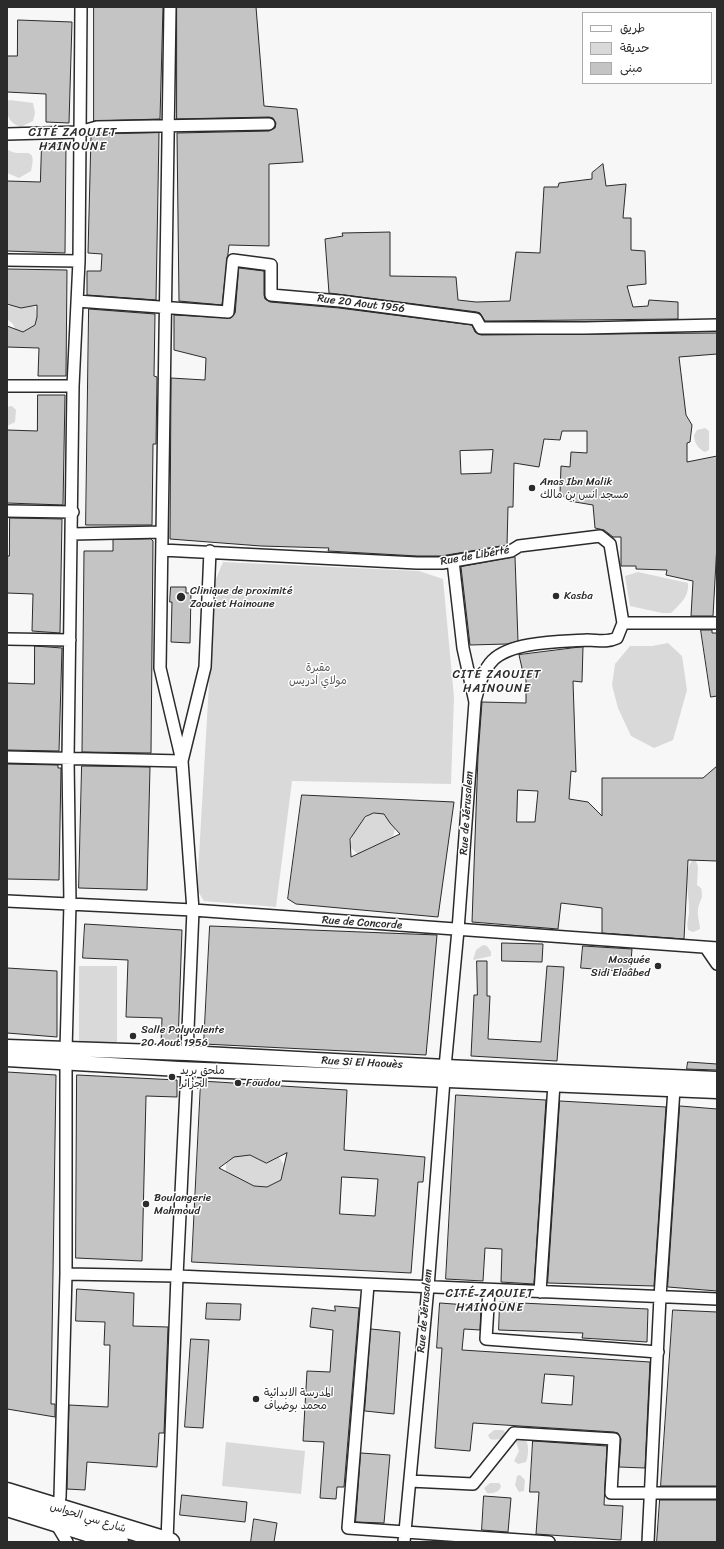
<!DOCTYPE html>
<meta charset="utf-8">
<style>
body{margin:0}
#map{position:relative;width:724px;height:1549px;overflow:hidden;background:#f7f7f7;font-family:Sriracha,"Playpen Sans Arabic",sans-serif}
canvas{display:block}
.frame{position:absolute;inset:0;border:8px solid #2b2b2b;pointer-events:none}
.legend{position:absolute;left:582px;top:12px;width:130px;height:72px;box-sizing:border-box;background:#fff;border:1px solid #aaa;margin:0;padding:5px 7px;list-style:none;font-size:12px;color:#2b2b2b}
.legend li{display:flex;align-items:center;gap:8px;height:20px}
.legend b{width:20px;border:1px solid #aaa}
</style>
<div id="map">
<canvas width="724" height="1549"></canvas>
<div class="frame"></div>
<ul class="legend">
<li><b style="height:5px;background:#fff"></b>طريق</li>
<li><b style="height:11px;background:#d9d9d9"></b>حديقة</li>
<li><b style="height:11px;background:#c4c4c4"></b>مبنى</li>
</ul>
</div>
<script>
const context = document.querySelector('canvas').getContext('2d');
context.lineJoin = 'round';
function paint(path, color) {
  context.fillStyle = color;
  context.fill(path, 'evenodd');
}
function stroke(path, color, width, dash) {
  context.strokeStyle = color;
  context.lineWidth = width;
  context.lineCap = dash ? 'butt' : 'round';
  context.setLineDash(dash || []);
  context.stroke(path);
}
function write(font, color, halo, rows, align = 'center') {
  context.font = font + ' Sriracha,"Playpen Sans Arabic",sans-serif';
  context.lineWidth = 3;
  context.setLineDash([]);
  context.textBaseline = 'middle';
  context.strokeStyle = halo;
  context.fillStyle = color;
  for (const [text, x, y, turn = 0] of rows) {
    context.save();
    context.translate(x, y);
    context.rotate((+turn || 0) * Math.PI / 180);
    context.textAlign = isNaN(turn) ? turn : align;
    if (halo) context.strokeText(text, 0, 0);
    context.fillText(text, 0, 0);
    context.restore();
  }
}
paint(new Path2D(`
 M 10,100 L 33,103 L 35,113 L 33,121 L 21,127 C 7,122 7,115 7,101 Z
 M 8,150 C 22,159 38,142 31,171 L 19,178 L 7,173 Z
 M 12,304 C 22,310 26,303 35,307 L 37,317 L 35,325 L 23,332 L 15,329 L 13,324 L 7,319 L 7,307 Z
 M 12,406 L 16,410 L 15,422 L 7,426 L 7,407 Z
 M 705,428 L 709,431 L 709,450 L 705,452 C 698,449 694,442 694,435 L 697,430 Z
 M 223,562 L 419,571 L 443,579 L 454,697 L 451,784 L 292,781 L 276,907 L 204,901 L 197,890 L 215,581 Z
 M 638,572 L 688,583 C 689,597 681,603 671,613 L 662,613 L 630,606 L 625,576 Z
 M 668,643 L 682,656 L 687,690 L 673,740 L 654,748 L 631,736 L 618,708 L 612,685 L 615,664 L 630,646 L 652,646 Z
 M 374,813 L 384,814 L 395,829 L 393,837 L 358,854 L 351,848 C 350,833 360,819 374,813 Z
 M 693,859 L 696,861 L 698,867 L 697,885 L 701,888 C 704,900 699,900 698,910 C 697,917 700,922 700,929 L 693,932 L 688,930 C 686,923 689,918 689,912 C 690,896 682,873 693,859 Z
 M 483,945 L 487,946 L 491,952 L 491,956 L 473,960 L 476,950 Z
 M 79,966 L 117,966 L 117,1042 L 79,1042 Z
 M 250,1155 L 266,1163 L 279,1157 L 284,1165 L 281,1180 L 267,1187 L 254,1186 L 226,1172 L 226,1162 L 234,1157 Z
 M 494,1430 L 503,1430 L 505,1432 C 504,1439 496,1441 490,1439 L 488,1435 Z
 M 515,1438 L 525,1438 C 529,1445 529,1454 526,1462 L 518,1464 L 514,1461 L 519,1451 Z
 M 226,1442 L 305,1451 L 301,1494 L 222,1486 Z
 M 520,1475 L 525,1480 L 524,1491 L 519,1492 L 515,1485 L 517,1476 Z
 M 490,1483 L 499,1483 L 501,1486 C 500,1492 493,1494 487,1493 L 484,1488 Z`), '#d9d9d9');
const building = new Path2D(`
 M 94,7 L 163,7 L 160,119 L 94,121 Z
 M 177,7 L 256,7 L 264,106 L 297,109 L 303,162 L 269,164 L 269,246 L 229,245 L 222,305 L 179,301 L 177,133 L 269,131 L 275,128 L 276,123 L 273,118 L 269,117 L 177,119 Z
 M 18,20 L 72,22 L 69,123 L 46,122 L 46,94 L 7,92 L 7,56 L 17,56 Z
 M 159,133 L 156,300 L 87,295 L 87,271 L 101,271 L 102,254 L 88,253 L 91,136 L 98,134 Z
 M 42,143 L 66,145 L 65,253 L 7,251 L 7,181 L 40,182 Z
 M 603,164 L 606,186 L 626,184 L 623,218 L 631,218 L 631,250 L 645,251 L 646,284 L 627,286 L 633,307 L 648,306 L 649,300 L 678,302 L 678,319 L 485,321 L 480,313 L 477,312 L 329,293 L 325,239 L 343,236 L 342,233 L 390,232 L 390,276 L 456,277 L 458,300 L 476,302 L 510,301 L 516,252 L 540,253 L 544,187 L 558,187 L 559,183 L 592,179 L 592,173 Z
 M 239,268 L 264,271 L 264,295 L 265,299 L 270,302 L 339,308 L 472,325 L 475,332 L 481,335 L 717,333 L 717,354 L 679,357 L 686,415 L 692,425 L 690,442 L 687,443 L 687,462 L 717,456 L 717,544 L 713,616 L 691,616 L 693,581 L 666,575 L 667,570 L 636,569 L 636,566 L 621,566 L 621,537 L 613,537 L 604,530 L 595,528 L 593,505 L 569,501 L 560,493 L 561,466 L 570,467 L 571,452 L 587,453 L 587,431 L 562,431 L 560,440 L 544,439 L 539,467 L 514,463 L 513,507 L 508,507 L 507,545 L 441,556 L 417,556 L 328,551 L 329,548 L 261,546 L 170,539 L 171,378 L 205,380 L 206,358 L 174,350 L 174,315 L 231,318 L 235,313 ZM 493,450 L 491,473 L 461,474 L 460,451 Z
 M 7,269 L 67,270 L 66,376 L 38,376 L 39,348 L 7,347 L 7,326 L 23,332 L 35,325 L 37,317 L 37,305 L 21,308 L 7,304 Z
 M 89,309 L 155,314 L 154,376 L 157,377 L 156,444 L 153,444 L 152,525 L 86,525 Z
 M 38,395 L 65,395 L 63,505 L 7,503 L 7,430 L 37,431 Z
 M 10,518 L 62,519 L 60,633 L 32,631 L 33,594 L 7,593 L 7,556 L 9,556 Z
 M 151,539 L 153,541 L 151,753 L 82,752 L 84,551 L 113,551 L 113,540 Z
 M 515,557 L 518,641 L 507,644 L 470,645 L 461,567 Z
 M 171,587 L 186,587 L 186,593 L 191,593 L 190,643 L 171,642 L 172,602 L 170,602 Z
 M 701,630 L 712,630 L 712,633 L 717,633 L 717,696 L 711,697 Z
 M 35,646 L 62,648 L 59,751 L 7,750 L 7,683 L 34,684 Z
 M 583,647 L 582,682 L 573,681 L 576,772 L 571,771 L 569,799 L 588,802 L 602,816 L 602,778 L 703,778 L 717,766 L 717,861 L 688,860 L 684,939 L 602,933 L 602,908 L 561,903 L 558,929 L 472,922 L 478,756 L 482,702 L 526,703 L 526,677 L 524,677 L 519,655 ZM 518,790 L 538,791 L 535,822 L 517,822 Z
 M 7,764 L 58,765 L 58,768 L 61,768 L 59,880 L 7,879 Z
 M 82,766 L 150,767 L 147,890 L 79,888 Z
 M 302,795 L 454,802 L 438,917 L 296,904 L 288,899 ZM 374,813 L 384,814 L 390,823 L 400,834 L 351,857 L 350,839 L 365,817 Z
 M 85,924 L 182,930 L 178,1044 L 161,1044 L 162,1018 L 126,1017 L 128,960 L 83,958 Z
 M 210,926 L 437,935 L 426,1055 L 204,1044 Z
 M 502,943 L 543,944 L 542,962 L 502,961 Z
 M 583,946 L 632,949 L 630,972 L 581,968 Z
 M 477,961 L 487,961 L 487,996 L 490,996 L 488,1039 L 541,1042 L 547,966 L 564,967 L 557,1061 L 471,1056 L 474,995 L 477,995 Z
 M 7,968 L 57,971 L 57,1037 L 7,1033 Z
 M 688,1062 L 717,1064 L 717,1070 L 687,1069 Z
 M 7,1072 L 56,1075 L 51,1404 L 55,1404 L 55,1417 L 7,1409 Z
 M 77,1075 L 177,1080 L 177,1097 L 146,1096 L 142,1261 L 76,1258 Z
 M 201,1081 L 347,1090 L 344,1150 L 425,1157 L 423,1182 L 418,1182 L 411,1273 L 192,1262 ZM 287,1153 L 281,1180 L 267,1187 L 254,1186 L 219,1168 L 234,1157 L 250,1155 L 266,1163 ZM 342,1177 L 378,1179 L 375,1216 L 340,1214 Z
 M 456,1095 L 546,1100 L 534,1284 L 501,1282 L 502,1249 L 485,1248 L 483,1281 L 446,1279 Z
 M 560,1101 L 666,1107 L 654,1286 L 548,1283 Z
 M 680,1106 L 717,1109 L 717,1291 L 668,1287 Z
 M 77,1289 L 134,1293 L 133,1326 L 168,1327 L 164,1433 L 159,1433 L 157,1467 L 87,1462 L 85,1490 L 67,1489 L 69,1405 L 108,1407 L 110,1345 L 104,1345 L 105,1322 L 76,1321 Z
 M 500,1302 L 648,1309 L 647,1342 L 582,1338 L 583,1333 L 499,1330 Z
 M 207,1303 L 241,1304 L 240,1320 L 206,1319 Z
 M 440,1303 L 481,1306 L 480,1330 L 464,1329 L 462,1350 L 650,1362 L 645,1468 L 619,1467 L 621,1439 L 618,1433 L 614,1432 L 473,1423 L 470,1451 L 435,1448 L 442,1348 L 437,1348 ZM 545,1374 L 574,1376 L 572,1405 L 542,1403 Z
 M 335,1306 L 359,1308 L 344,1487 L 337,1487 L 336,1499 L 320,1498 L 324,1442 L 303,1441 L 307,1371 L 330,1372 L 333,1330 L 310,1327 L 312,1308 L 335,1311 Z
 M 673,1310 L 717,1312 L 717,1486 L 661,1486 Z
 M 371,1329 L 400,1332 L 394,1414 L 365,1411 Z
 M 191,1339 L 209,1340 L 203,1428 L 185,1427 Z
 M 533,1441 L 607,1446 L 604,1505 L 623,1506 L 621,1540 L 536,1534 L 539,1492 L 530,1492 Z
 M 361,1453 L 390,1455 L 384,1523 L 356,1522 Z
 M 182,1495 L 247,1502 L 245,1522 L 180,1515 Z
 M 484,1496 L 511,1498 L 508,1532 L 482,1530 Z
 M 660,1500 L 717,1500 L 717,1542 L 657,1542 Z
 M 254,1519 L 277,1523 L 274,1542 L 251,1542 Z`);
paint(building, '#c4c4c4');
stroke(building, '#2b2b2b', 1);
const minor = new Path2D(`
 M 170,7 L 160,668 L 182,761 L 193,910 L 187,1053
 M 7,134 L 79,132 L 97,127 L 269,124
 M 7,260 L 79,261
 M 77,301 L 228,312 L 233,260 L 271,265 L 271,295 L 340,301 L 476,319 L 481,328 L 585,328 L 717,325
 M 7,386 L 73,386
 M 7,511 L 73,512
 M 72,534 L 161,532
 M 162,550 L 417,563 L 442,563 L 511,551 L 519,546 L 600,536 L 610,544 L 623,623 L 717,623
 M 7,639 L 70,640
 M 475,701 C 479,687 482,671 493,660 C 513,641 561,642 587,640 C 598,640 606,643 617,638 L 623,623
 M 7,757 L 182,761 L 205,667 L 210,551
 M 7,901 L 193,910 L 717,948
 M 706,948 L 717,964
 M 66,1050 L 70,904 L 68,759 L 73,386 L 79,261 L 81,7
 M 66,1062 L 66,1274 L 60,1497 L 55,1522 L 67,1542
 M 445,1067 L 458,930 L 475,702 L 463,648 L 453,561
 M 66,1274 L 177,1276 L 187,1069
 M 368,1285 L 348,1528 L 549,1542
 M 489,1290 L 486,1339 L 658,1352
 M 540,1292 L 554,1084
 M 410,1481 L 473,1484 L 514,1433 L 614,1439 L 611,1493 L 717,1493
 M 167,1541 L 177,1276 L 717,1299
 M 404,1542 L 428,1287 L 444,1080
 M 648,1542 L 660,1297 L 674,1089`);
const tertiary = new Path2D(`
 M 7,1047 L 187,1053 L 445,1067 L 717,1079
 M 7,1059 L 179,1069 L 717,1091`);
const primary = new Path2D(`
 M 7,1492 L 170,1542
 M 7,1507 L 119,1542`);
stroke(minor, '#2b2b2b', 14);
stroke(tertiary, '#2b2b2b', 17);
stroke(primary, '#2b2b2b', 21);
stroke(minor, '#fff', 11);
stroke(tertiary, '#fff', 14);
stroke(primary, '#fff', 18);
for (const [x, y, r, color] of [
 [532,488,4,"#2b2b2b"],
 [556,596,4,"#2b2b2b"],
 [181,597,5,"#2b2b2b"],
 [658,966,4,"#2b2b2b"],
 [133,1036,4,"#2b2b2b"],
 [172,1077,4,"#2b2b2b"],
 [238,1083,4,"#2b2b2b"],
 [146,1204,4,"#2b2b2b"],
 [256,1399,4,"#2b2b2b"]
]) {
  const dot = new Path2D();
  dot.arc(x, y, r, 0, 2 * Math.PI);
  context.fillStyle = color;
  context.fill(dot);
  stroke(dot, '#fff', 1.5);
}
write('11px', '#2b2b2b', '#fff', [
 ["Rue 20 Aout 1956",361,304,7],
 ["Rue de Libérté",475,556,-10],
 ["Rue de Jérusalem",467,813,-86],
 ["Rue de Concorde",362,923,4],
 ["Rue Si El Haouès",362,1063,3],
 ["Rue de Jérusalem",425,1311,-85],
 ["شارع سي الحواس",88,1518,17]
]);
write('11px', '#2b2b2b', '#fff', [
 ["Anas Ibn Malik",540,482],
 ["مسجد انس بن مالك",540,495],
 ["Clinique de proximité",190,591],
 ["Zaouiet Hainoune",190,604],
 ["Kasba",564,596],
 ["Mosquée",650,960,"right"],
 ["Sidi Elaâbed",650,973,"right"],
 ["Salle Polyvalente",141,1030],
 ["20 Aout 1956",141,1043],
 ["ملحق بريد",180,1071],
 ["الجزائر",180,1084],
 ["Foudou",246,1083],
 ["Boulangerie",154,1198],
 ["Mahmoud",154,1211],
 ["المدرسة الابدائية",264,1393],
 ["محمد بوضياف",264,1406]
], 'left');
write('11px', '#565656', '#fff', [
 ["مقبرة",318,668],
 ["مولاي ادريس",318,681]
]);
context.letterSpacing = '1px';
write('12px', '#2b2b2b', '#fff', [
 ["CITÉ ZAOUIET",73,133],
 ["HAINOUNE",73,147],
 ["CITÉ ZAOUIET",497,675],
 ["HAINOUNE",497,689],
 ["CITÉ ZAOUIET",490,1294],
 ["HAINOUNE",490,1308]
]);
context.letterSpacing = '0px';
</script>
